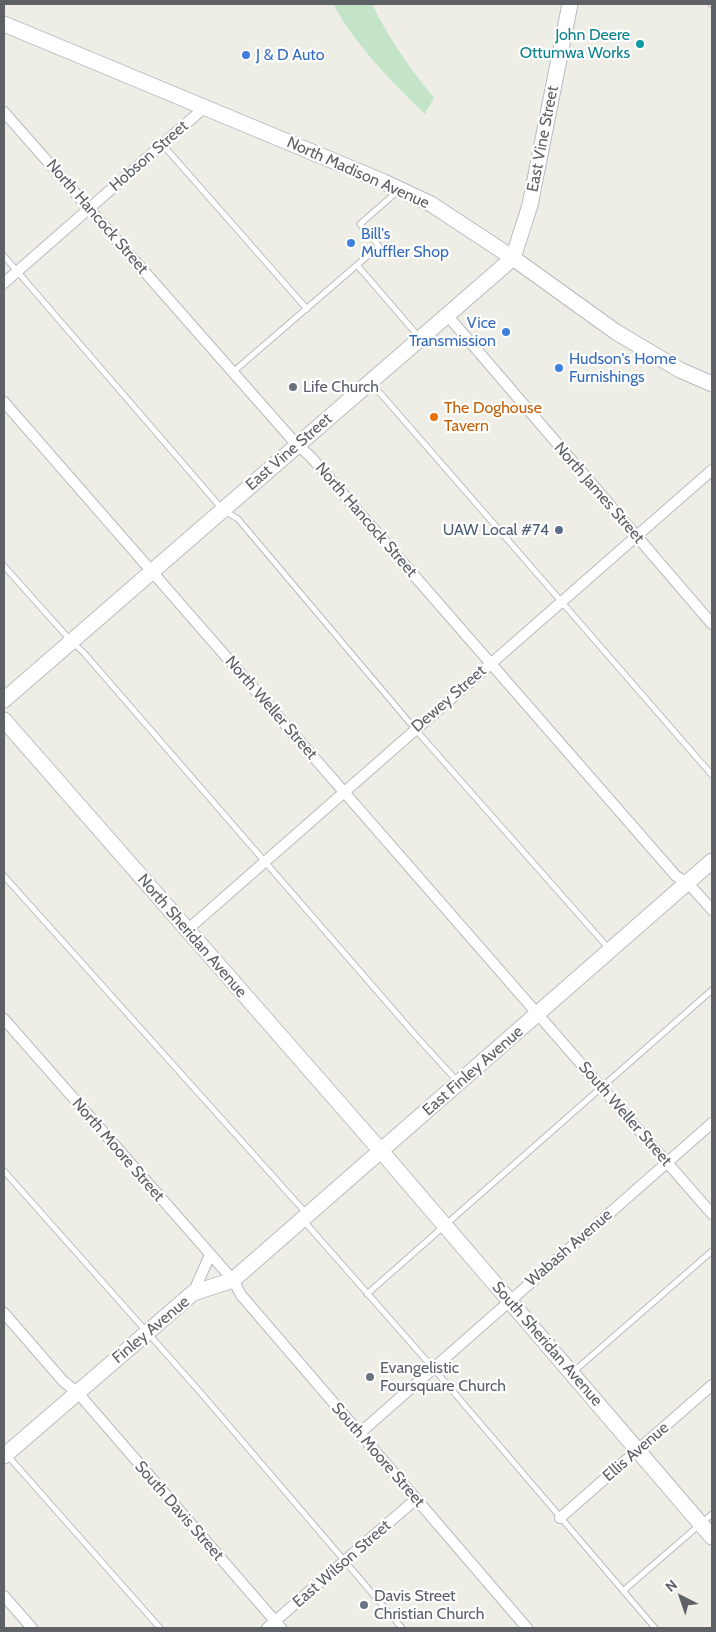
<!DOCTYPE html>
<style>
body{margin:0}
#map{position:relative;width:716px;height:1632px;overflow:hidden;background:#efeee6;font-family:Cabin,sans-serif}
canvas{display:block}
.frame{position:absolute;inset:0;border:5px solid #5d6065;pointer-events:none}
.north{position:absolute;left:656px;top:1572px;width:50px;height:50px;-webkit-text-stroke:4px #fff;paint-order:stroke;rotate:319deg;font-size:14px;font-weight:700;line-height:20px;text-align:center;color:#5d6065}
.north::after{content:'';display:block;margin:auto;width:18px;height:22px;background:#5d6065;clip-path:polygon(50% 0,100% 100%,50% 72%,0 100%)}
</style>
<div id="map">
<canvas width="716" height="1632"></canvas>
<div class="frame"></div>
<div class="north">N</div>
</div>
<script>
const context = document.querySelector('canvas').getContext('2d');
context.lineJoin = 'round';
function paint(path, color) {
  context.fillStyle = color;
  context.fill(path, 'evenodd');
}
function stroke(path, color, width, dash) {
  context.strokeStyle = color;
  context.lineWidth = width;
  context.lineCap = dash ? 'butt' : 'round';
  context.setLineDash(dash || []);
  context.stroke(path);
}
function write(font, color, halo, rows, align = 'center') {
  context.font = font + ' Cabin,sans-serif';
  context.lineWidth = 4.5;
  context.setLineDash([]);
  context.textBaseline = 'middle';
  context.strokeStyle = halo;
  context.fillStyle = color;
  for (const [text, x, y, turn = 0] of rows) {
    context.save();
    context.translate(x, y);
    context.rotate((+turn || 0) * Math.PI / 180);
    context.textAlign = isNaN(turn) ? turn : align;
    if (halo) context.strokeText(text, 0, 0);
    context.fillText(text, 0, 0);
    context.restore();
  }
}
paint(new Path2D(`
 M 333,4 L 372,4 C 388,37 411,70 434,98 L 425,114 C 391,81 356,46 333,4 Z`), '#c4e4c9');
const lane = new Path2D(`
 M 711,4 L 712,4
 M 163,145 L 307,309
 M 4,256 L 223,510 L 238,519 L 415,729 L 610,950
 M 357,265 L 419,337
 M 233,372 L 379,246 L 360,224 L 398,191
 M 370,385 L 381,394 L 712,775
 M 4,566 L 71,641 L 84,653 L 416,1036 L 458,1082
 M 4,876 L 306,1213
 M 4,1171 L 201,1393 L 402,1628
 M 303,1220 L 433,1368 L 655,1628
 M 367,1294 L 712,990
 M 572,1373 L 712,1251
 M 8,1456 L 160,1628
 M 623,1591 L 712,1514`);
const street = new Path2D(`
 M 4,112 L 297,445 L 310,456 L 676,876 L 688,883 L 712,910
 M 4,283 L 204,108
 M 447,315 L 712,624
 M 4,402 L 712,1214
 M 187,930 L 712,470
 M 4,1019 L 233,1280 L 241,1295 L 527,1628
 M 193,1293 L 210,1255
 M 4,1313 L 63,1381 L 78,1393 L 281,1628
 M 360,1433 L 712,1123
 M 560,1518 L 712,1385
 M 4,1596 L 32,1628
 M 267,1628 L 416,1499`);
const secondary = new Path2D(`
 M 4,24 L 384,182 L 431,204 L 513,258 L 616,332 L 680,370 L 712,384
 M 4,700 L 513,258 L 530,205 L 570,4
 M 4,720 L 381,1151 L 712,1537
 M 4,1456 L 193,1293 L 233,1280 L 712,861`);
stroke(lane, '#b8babe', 7);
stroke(street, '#b8babe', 12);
stroke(secondary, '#b9bbc0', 17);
stroke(lane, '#fff', 5);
stroke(street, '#fff', 10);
stroke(secondary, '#fff', 15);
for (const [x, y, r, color] of [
 [640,44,5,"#0f9aa8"],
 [246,55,5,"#3f7fe0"],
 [351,243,5,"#3f7fe0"],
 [506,332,5,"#3f7fe0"],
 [559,368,5,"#3f7fe0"],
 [293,387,5,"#6b7280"],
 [434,417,5,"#e8710a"],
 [559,530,5,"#5c6f8a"],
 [370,1377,5,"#6b7280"],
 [364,1605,5,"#6b7280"]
]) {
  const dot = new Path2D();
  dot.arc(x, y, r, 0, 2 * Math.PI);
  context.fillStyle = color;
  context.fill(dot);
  stroke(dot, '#fff', 2);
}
write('16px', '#0d838f', '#fff', [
 ["John Deere",630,35],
 ["Ottumwa Works",630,53]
], 'right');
write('16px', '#366cbe', '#fff', [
 ["J & D Auto",256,55],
 ["Bill's",361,234],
 ["Muffler Shop",361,252],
 ["Vice",496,323,"right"],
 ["Transmission",496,341,"right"],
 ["Hudson's Home",569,359],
 ["Furnishings",569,377]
], 'left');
write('16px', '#5d6065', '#fff', [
 ["East Vine Street",543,139,-79],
 ["Hobson Street",149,156,-41],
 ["North Madison Avenue",358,173,24],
 ["North Hancock Street",97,217,49],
 ["East Vine Street",289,452,-41],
 ["North James Street",599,493,49],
 ["North Hancock Street",366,520,49],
 ["Dewey Street",449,699,-41],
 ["North Weller Street",271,708,49],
 ["North Sheridan Avenue",192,936,49],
 ["East Finley Avenue",473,1071,-41],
 ["South Weller Street",625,1114,49],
 ["North Moore Street",118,1150,49],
 ["Wabash Avenue",569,1248,-41],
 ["Finley Avenue",151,1330,-40],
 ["South Sheridan Avenue",547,1344,49],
 ["Ellis Avenue",636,1452,-41],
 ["South Moore Street",378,1455,49],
 ["South Davis Street",179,1511,49],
 ["East Wilson Street",342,1564,-41]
]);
write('16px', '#5b616d', '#fff', [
 ["Life Church",303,387],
 ["Evangelistic",380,1368],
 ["Foursquare Church",380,1386],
 ["Davis Street",374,1596],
 ["Christian Church",374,1614]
], 'left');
write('16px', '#c56008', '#fff', [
 ["The Doghouse",444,408],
 ["Tavern",444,426]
], 'left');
write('16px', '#4e5e75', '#fff', [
 ["UAW Local #74",549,530]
], 'right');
</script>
